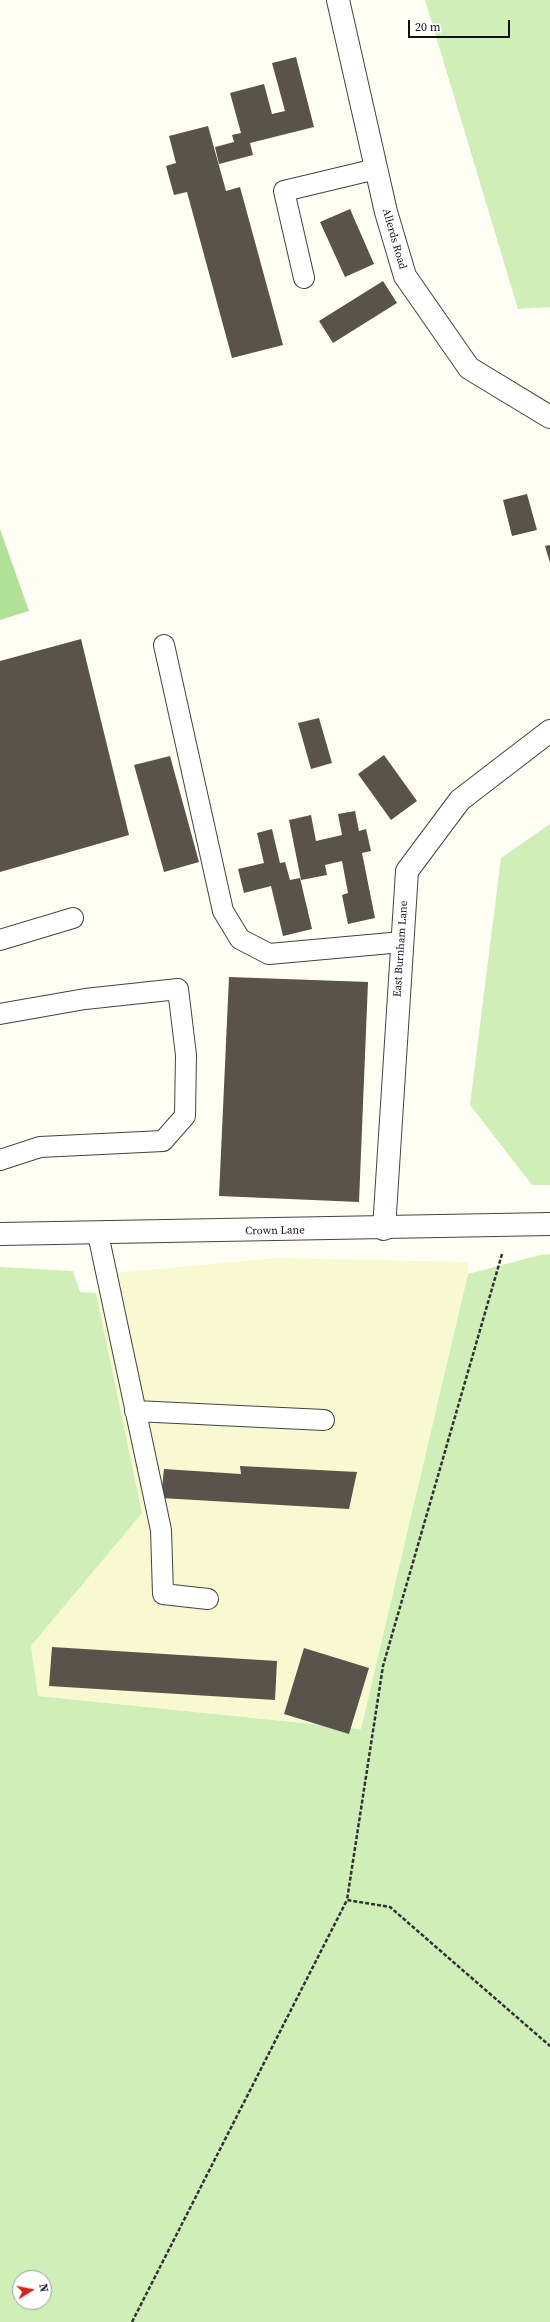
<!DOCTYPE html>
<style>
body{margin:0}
#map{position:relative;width:550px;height:2322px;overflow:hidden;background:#fffef4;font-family:"Source Serif 4",serif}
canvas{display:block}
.north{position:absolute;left:12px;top:2270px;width:40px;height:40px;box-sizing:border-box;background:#fff;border:1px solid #9f9f9f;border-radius:50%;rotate:80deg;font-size:11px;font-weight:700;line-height:16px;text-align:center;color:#101010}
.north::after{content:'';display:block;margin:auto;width:14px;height:18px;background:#d02519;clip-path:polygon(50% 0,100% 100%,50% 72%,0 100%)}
.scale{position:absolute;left:408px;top:20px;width:102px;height:18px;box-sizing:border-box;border:2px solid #101010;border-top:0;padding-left:5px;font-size:12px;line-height:14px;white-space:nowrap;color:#101010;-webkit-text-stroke:3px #fff;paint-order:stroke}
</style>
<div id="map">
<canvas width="550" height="2322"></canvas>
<div class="north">N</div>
<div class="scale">20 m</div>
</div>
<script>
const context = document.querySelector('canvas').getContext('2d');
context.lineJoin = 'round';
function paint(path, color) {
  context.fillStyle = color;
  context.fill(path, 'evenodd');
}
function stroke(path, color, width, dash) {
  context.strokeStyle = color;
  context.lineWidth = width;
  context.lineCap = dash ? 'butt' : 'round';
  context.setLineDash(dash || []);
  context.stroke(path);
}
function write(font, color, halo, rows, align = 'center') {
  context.font = font + ' "Source Serif 4",serif';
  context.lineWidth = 4;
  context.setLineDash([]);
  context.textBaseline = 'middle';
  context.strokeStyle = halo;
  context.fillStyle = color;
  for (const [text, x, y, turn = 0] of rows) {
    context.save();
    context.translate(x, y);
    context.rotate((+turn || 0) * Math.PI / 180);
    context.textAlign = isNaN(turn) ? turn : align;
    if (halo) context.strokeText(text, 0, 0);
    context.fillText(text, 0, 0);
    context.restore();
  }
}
paint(new Path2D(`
 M 278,1258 L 467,1262 L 468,1274 L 361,1729 L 38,1696 L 31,1646 L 142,1513 L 96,1293 L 114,1273 Z`), '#f8f9d0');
paint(new Path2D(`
 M 425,0 L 550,0 L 550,307 L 518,309 Z
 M 550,824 L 550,1185 L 532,1185 L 470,1105 L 501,858 Z
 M 550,1254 L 550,2322 L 0,2322 L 0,1267 L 73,1271 L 80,1292 L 96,1293 L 142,1513 L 31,1646 L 38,1696 L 361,1729 L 468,1274 L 540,1255 ZM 20,2278 L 44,2278 L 44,2302 L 20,2302 Z`), '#cfeeb8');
paint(new Path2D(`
 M 0,529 L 29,611 L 0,620 Z`), '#b0e196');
paint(new Path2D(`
 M 296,57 L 314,127 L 250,143 L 253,155 L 219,164 L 215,147 L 234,142 L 232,135 L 241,133 L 230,93 L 264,84 L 272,114 L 285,111 L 272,63 Z
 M 208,126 L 226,191 L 240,187 L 283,345 L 232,358 L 187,192 L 174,195 L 166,166 L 176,163 L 169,136 Z
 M 350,209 L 374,264 L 345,277 L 320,222 Z
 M 383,281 L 397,303 L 333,343 L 319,321 Z
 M 527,494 L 537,530 L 512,536 L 503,500 Z
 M 550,545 L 550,563 L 545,546 Z
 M 81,639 L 129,835 L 0,872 L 0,661 Z
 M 319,718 L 332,763 L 311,769 L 298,723 Z
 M 384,755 L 417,801 L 391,820 L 358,774 Z
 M 170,756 L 199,862 L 164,872 L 134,765 Z
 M 355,811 L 359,831 L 366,829 L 371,851 L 362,853 L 375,918 L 348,924 L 342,895 L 348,893 L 342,861 L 325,865 L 327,875 L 301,880 L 289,820 L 311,815 L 316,841 L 342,835 L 338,814 Z
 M 272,829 L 280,863 L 285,862 L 290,880 L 300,878 L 312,929 L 283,936 L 271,886 L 244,893 L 238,869 L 264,863 L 257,833 Z
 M 229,977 L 368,982 L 359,1202 L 219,1196 Z
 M 240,1466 L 357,1472 L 349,1509 L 161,1498 L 164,1469 L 241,1474 Z
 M 52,1647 L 277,1661 L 275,1700 L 49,1686 Z
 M 304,1648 L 369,1668 L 349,1734 L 284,1714 Z`), '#5a534b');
const service = new Path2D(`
 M 304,278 L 284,191 L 376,169
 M 164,645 L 223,911 L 240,939 L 269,954 L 402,942
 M 0,940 L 73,918
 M 0,1014 L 85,999 L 178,989 L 186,1055 L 185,1116 L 163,1141 L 40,1147 L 0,1160
 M 98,1234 L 161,1530 L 163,1594 L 208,1599
 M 135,1411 L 324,1420`);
const minor = new Path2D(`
 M 338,0 L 386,212 L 405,276 L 469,368 L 550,417
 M 384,1229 L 407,871 L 460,800 L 550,731
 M 0,1234 L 550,1224`);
stroke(service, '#434343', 22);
stroke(minor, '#434343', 24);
stroke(new Path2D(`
 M 502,1254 L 383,1666 L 347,1900 L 390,1907 L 550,2046
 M 132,2322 L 347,1900`), '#323232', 2.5, [4, 2]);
stroke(service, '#fff', 20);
stroke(minor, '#fff', 22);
write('11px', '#101010', '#fff', [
 ["Allerds Road",394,239,74],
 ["East Burnham Lane",401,949,-86],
 ["Crown Lane",275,1231,-1]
]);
</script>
